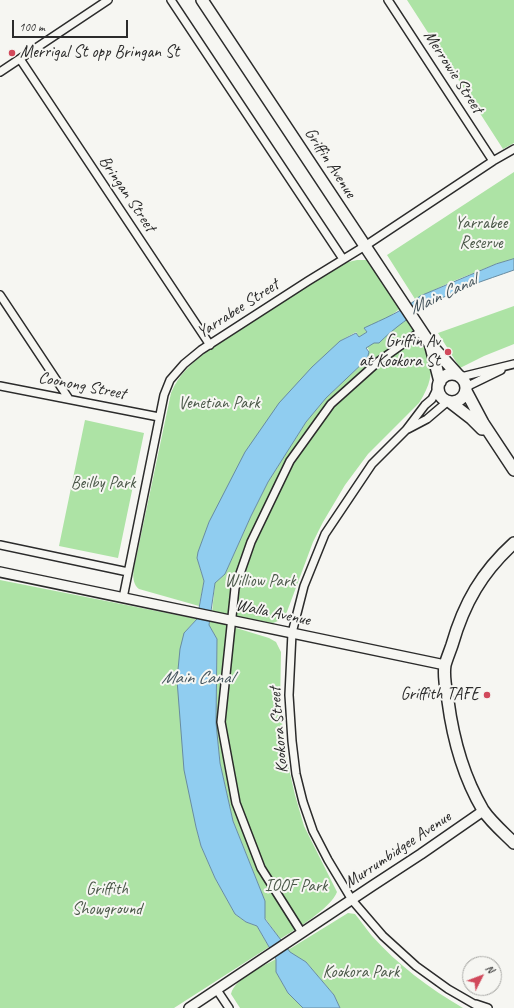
<!DOCTYPE html>
<style>
body{margin:0}
#map{position:relative;width:514px;height:1008px;overflow:hidden;background:#f6f6f2;font-family:Caveat,sans-serif}
canvas{display:block}
.north{position:absolute;left:462px;top:956px;width:40px;height:40px;box-sizing:border-box;background:#f6f6f2;border:1px solid #a5a5a2;border-radius:50%;rotate:48deg;font-size:11px;font-weight:700;line-height:16px;text-align:center;color:#2b2b2b}
.north::after{content:'';display:block;margin:auto;width:14px;height:18px;background:#d1495b;clip-path:polygon(50% 0,100% 100%,50% 72%,0 100%)}
.scale{position:absolute;left:12px;top:20px;width:116px;height:18px;box-sizing:border-box;border:2px solid #2b2b2b;border-top:0;padding-left:5px;font-size:12px;line-height:14px;white-space:nowrap;color:#2b2b2b;-webkit-text-stroke:3px #f6f6f2;paint-order:stroke}
</style>
<div id="map">
<canvas width="514" height="1008"></canvas>
<div class="north">N</div>
<div class="scale">100 m</div>
</div>
<script>
const context = document.querySelector('canvas').getContext('2d');
context.lineJoin = 'round';
function paint(path, color) {
  context.fillStyle = color;
  context.fill(path, 'evenodd');
}
function stroke(path, color, width, dash) {
  context.strokeStyle = color;
  context.lineWidth = width;
  context.lineCap = dash ? 'butt' : 'round';
  context.setLineDash(dash || []);
  context.stroke(path);
}
function write(font, color, halo, rows, align = 'center') {
  context.font = font + ' Caveat,sans-serif';
  context.lineWidth = 4;
  context.setLineDash([]);
  context.textBaseline = 'middle';
  context.strokeStyle = halo;
  context.fillStyle = color;
  for (const [text, x, y, turn = 0] of rows) {
    context.save();
    context.translate(x, y);
    context.rotate((+turn || 0) * Math.PI / 180);
    context.textAlign = isNaN(turn) ? turn : align;
    if (halo) context.strokeText(text, 0, 0);
    context.fillText(text, 0, 0);
    context.restore();
  }
}
paint(new Path2D(`
 M 407,0 L 514,0 L 514,143 L 503,149 Z
 M 514,172 L 514,259 L 496,264 L 451,282 L 415,299 L 387,255 Z
 M 357,260 L 369,260 L 402,307 L 384,321 L 364,328 L 367,332 L 359,337 L 356,332 L 340,341 L 209,522 L 197,558 L 204,581 L 199,606 L 139,589 C 129,581 135,565 137,554 L 171,393 C 179,374 191,364 206,352 L 344,263 Z
 M 514,306 L 514,344 L 484,356 L 460,368 L 438,333 Z
 M 407,319 C 428,350 442,368 419,403 L 368,454 L 345,485 L 323,522 L 313,542 L 285,617 L 278,621 L 273,623 L 212,613 L 215,583 L 225,574 L 251,516 L 268,482 L 306,422 L 326,398 L 367,359 L 369,350 L 366,346 Z
 M 85,420 L 144,433 L 118,558 L 59,546 Z
 M 0,580 L 197,619 L 184,633 L 196,827 L 201,846 L 215,878 L 235,914 L 246,922 L 257,926 L 269,947 L 174,1008 L 0,1008 Z
 M 210,620 L 269,638 L 276,642 L 281,652 L 280,705 L 286,756 L 295,795 L 304,826 L 337,892 C 331,908 295,930 280,939 L 265,918 L 265,901 L 233,821 L 220,763 L 216,723 L 217,639 L 209,625 Z
 M 348,913 L 355,914 C 361,921 366,929 372,936 C 397,964 430,989 463,1008 L 340,1008 L 334,995 L 306,962 L 292,954 L 288,950 Z
 M 276,959 L 276,972 L 288,993 L 303,1008 L 240,1008 L 231,994 C 235,978 262,967 276,959 Z`), '#ade3a5');
const water = new Path2D(`
 M 514,259 L 514,270 C 486,280 456,289 431,304 C 412,315 394,328 379,343 L 374,343 L 366,348 L 369,352 L 367,359 L 326,398 L 306,422 L 268,482 L 251,516 L 225,574 L 215,583 L 209,625 L 217,639 L 216,723 L 220,763 L 233,821 L 265,901 L 265,919 L 290,952 L 306,962 L 334,995 L 340,1008 L 303,1008 L 288,993 L 276,972 L 276,959 L 257,926 L 246,922 L 235,914 L 215,878 L 201,846 L 196,827 L 184,770 L 177,680 L 180,649 L 184,633 L 197,619 L 204,581 L 197,558 L 198,552 L 209,522 L 245,452 L 279,403 L 312,367 L 340,341 L 356,333 L 359,337 L 367,332 L 364,328 C 383,319 404,311 420,296 L 496,264 Z`);
paint(water, '#90cdf0');
stroke(water, '#688ca1', 1);
const minor = new Path2D(`
 M 171,0 L 343,259
 M 388,0 L 493,161
 M 20,59 L 210,345
 M 0,72 L 108,0
 M 0,295 L 69,399
 M 461,377 L 514,364
 M 0,386 L 159,417
 M 438,387 L 432,399 L 425,405 L 406,430 L 372,464 L 325,534 L 304,586 L 292,633 L 289,695 L 292,741 L 296,774 L 303,802 L 313,831 L 328,860 L 352,900 L 383,936 L 416,966 L 448,989 L 481,1008
 M 466,387 L 501,370
 M 408,429 L 427,419 L 447,402
 M 0,545 L 128,572
 M 123,598 L 164,395 L 170,380 L 184,364 L 201,350 L 308,281 L 365,246 L 493,161 L 514,149
 M 302,933 L 261,868 L 236,803 L 221,722 L 235,588 L 251,542 L 290,461 L 331,404 L 379,361 L 421,331
 M 217,990 L 229,1008
 M 476,1004 L 488,1008`);
const tertiary = new Path2D(`
 M 0,572 L 445,665
 M 189,1008 L 372,886 L 421,854 L 483,811`);
const primary = new Path2D(`
 M 202,0 L 430,344 L 458,375
 M 431,347 L 440,382
 M438 388a14 14 0 1 1 28 0a14 14 0 1 1-28 0Z
 M 466,391 L 483,423 L 514,470
 M 450,402 L 472,419 L 482,429
 M 514,543 C 482,572 464,603 452,645 C 450,651 447,658 445,665 C 443,677 446,689 448,701 C 453,739 463,776 483,810 C 491,822 504,833 514,843`);
stroke(minor, '#2b2b2b', 10);
stroke(tertiary, '#2b2b2b', 12);
stroke(primary, '#2b2b2b', 14);
stroke(minor, '#f6f6f2', 7);
stroke(tertiary, '#f6f6f2', 9);
stroke(primary, '#f6f6f2', 11);
for (const [x, y, r, color] of [
 [12,53,4,"#d1495b"],
 [448,352,4,"#d1495b"],
 [487,695,4,"#d1495b"]
]) {
  const dot = new Path2D();
  dot.arc(x, y, r, 0, 2 * Math.PI);
  context.fillStyle = color;
  context.fill(dot);
  stroke(dot, '#f6f6f2', 1.5);
}
write('17px', '#2b2b2b', '#f6f6f2', [
 ["Merrigal St opp Bringan St",20,53,"left"],
 ["Griffin Av",440,342],
 ["at Kookora St",440,362],
 ["Griffith TAFE",479,695]
], 'right');
write('17px', '#2b2b2b', '#f6f6f2', [
 ["Merrowie Street",453,72,57],
 ["Griffin Avenue",330,163,57],
 ["Bringan Street",127,194,56],
 ["Yarrabee Street",238,309,-33],
 ["Coonong Street",82,386,11],
 ["Walla Avenue",273,613,12],
 ["Kookora Street",279,730,-95],
 ["Murrumbidgee Avenue",398,850,-34]
]);
write('17px', '#4c594a', '#f6f6f2', [
 ["Yarrabee",481,224],
 ["Reserve",481,244],
 ["Venetian Park",219,404],
 ["Beilby Park",103,484],
 ["Williow Park",260,582],
 ["IOOF Park",296,887],
 ["Griffith",107,890],
 ["Showground",107,910],
 ["Kookora Park",361,973]
]);
write('italic 18px', '#44545c', '#f6f6f2', [
 ["Main Canal",443,295,-25],
 ["Main Canal",197,678]
]);
</script>
